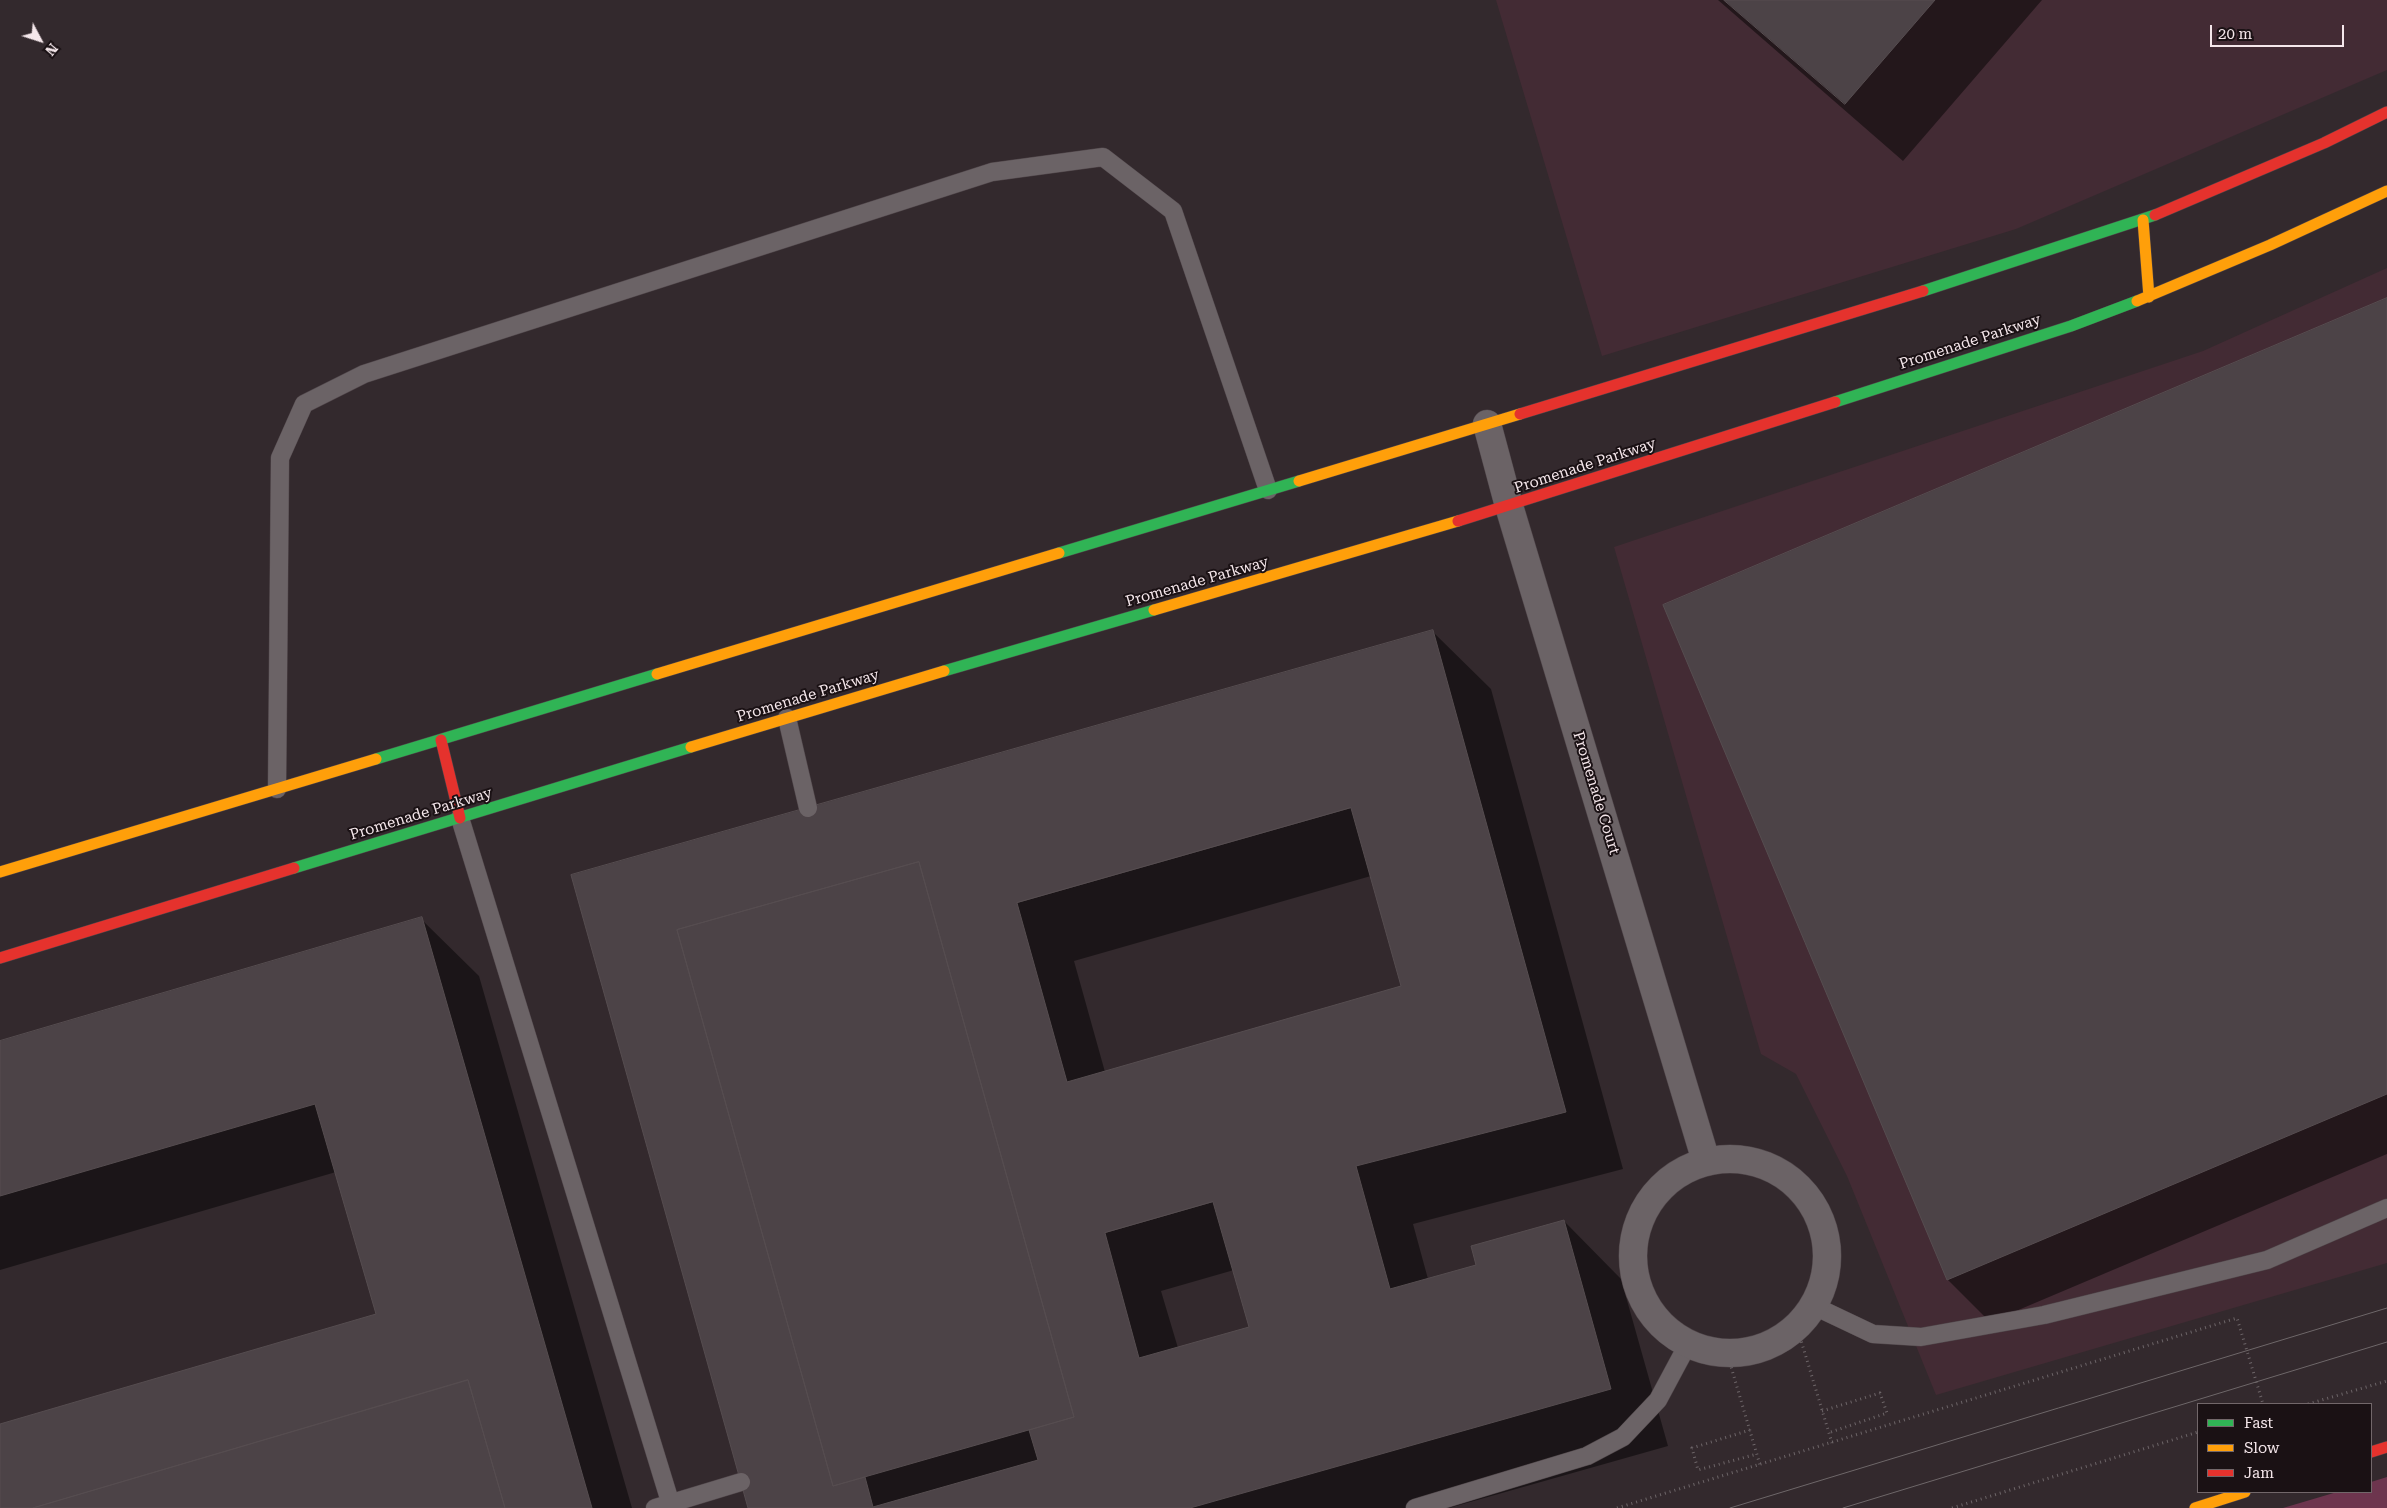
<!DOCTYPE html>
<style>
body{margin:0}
#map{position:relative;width:2387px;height:1508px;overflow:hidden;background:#33292d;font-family:"Roboto Serif",serif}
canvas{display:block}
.legend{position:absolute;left:2197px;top:1403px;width:175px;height:90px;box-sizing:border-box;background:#1a1114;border:1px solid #72676a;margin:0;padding:6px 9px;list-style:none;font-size:15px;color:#f5e7eb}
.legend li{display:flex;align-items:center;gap:10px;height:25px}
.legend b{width:25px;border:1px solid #72676a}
.north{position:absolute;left:15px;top:15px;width:50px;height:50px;-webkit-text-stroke:4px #1a1114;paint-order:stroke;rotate:130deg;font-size:14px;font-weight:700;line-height:20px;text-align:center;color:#f5e7eb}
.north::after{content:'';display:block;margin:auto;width:18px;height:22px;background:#f5e7eb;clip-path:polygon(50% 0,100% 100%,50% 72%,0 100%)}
.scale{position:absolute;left:2210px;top:25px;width:134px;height:22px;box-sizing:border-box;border:2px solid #f5e7eb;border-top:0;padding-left:6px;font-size:15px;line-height:18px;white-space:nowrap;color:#f5e7eb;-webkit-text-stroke:4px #1a1114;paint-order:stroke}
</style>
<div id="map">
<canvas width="2387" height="1508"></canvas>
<ul class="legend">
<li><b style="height:6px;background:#30b455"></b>Fast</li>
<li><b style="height:6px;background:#ff9f0a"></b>Slow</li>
<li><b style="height:6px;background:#e5322d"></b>Jam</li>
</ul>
<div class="north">N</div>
<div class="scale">20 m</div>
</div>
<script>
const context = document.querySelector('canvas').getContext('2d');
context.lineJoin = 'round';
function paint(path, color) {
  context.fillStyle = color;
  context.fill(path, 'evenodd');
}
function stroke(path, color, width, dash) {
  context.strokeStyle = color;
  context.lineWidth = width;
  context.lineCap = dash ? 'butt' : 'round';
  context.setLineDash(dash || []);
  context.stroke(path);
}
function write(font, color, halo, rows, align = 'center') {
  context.font = font + ' "Roboto Serif",serif';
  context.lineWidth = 4;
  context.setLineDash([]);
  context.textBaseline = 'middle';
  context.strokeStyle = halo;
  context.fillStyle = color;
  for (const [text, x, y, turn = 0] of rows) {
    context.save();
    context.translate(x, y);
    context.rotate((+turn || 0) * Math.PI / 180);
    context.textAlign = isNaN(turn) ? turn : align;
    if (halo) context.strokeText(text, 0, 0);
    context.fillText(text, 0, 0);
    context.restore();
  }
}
paint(new Path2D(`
 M 1496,0 L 2387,0 L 2387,70 L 2016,229 L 1602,356 Z
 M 2387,268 L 2387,1263 L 1936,1395 L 1847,1176 L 1796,1074 L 1761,1054 L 1614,547 L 2203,351 Z`), '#432b34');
paint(new Path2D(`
 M 2387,1477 L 2387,1508 L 2283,1508 L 2337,1492 L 2371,1492 L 2371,1482 Z`), '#6d354e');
paint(new Path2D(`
 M 1718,0 L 2042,0 L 1903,161 Z
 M 2387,299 L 2387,1154 L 1990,1322 L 1948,1280 L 1665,605 Z
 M 1433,632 L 1491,689 L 1623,1169 L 1413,1224 L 1428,1279 L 1478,1265 L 1564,1221 L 1621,1279 L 1668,1446 L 1449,1508 L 749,1508 L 572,876 ZM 1371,876 L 1403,987 L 1105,1072 L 1074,961 ZM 1234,1270 L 1250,1328 L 1178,1348 L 1161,1291 Z
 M 421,919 L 479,976 L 632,1508 L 0,1508 L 0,1425 L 378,1314 L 336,1172 L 0,1270 L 0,1042 Z`), '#0007');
const building = new Path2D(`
 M 1724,0 L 1935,0 L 1845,104 Z
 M 2387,298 L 2387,1094 L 1947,1280 L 1663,605 Z
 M 1433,630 L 1566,1112 L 1356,1166 L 1390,1289 L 1476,1265 L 1471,1246 L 1564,1220 L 1611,1389 L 1190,1508 L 748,1508 L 571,875 ZM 1351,808 L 1401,986 L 1067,1082 L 1017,903 ZM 919,862 L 1074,1417 L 1029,1430 L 1038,1460 L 873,1507 L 865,1477 L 833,1486 L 677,930 ZM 1213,1202 L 1249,1327 L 1139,1358 L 1105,1233 Z
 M 919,862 L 1074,1417 L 833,1486 L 677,930 Z
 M 422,917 L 592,1508 L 505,1508 L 468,1380 L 33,1508 L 0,1508 L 0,1424 L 376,1314 L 315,1104 L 0,1196 L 0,1041 Z
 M 468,1380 L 505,1508 L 33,1508 Z`);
paint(building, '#4c4347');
stroke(building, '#564d50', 1);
const lane = new Path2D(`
 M 787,718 L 808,808
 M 277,789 L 280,458 L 304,404 L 364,374 L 992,172 L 1103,157 L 1173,211 L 1268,490
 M 460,818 L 672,1508
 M 1814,1306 L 1873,1334 L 1921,1337 L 2044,1315 L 2267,1260 L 2387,1208
 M 655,1508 L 741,1482
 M 1415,1508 L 1587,1456 L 1623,1437 L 1658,1400 L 1688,1344`);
const street = new Path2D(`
 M 1487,424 L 1509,506 L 1706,1161
 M1633 1256a97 97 0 1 1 194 0a97 97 0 1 1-194 0Z`);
const fast = new Path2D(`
 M 1923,291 L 2155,215
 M 1835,402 L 2071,326 L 2137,301
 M 1059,553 L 1299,481
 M 944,671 L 1154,610
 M 376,759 L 657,674
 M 294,868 L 691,747`);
const slow = new Path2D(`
 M 2143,220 L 2149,297
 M 2137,301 L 2270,245 L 2387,191
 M 1299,481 L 1520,414
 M 1154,610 L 1458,521
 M 657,674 L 1059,553
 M 691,747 L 944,671
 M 0,872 L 376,759
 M 2195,1508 L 2245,1492`);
const jam = new Path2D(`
 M 2155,215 L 2324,143 L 2387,112
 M 1520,414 L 1923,291
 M 1458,521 L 1835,402
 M 441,740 L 460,818
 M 0,958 L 294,868
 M 2371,1452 L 2387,1447`);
stroke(lane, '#4f4549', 19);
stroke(street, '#4f4549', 29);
stroke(fast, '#4f4549', 12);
stroke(slow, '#4f4549', 12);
stroke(jam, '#4f4549', 12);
stroke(new Path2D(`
 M 1800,1337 L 1832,1443
 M 1727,1353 L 1760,1465
 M 2308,1404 L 2387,1381
 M 1822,1411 L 1880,1393 L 1887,1413 L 1828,1433
 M 1750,1430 L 1692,1448 L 1698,1470 L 1757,1454
 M 1617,1508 L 2237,1318 L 2263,1404
 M 1952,1508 L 2198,1432`), '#6d6568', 3, [1, 4]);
stroke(lane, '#6b6366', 18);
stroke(street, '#6b6366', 28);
stroke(fast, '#30b455', 11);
stroke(slow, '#ff9f0a', 11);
stroke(jam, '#e5322d', 11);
stroke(new Path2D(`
 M 1730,1508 L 2387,1308
 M 1843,1508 L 2387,1342`), '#6e6769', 1);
write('15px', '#f5e7eb', '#1a1114', [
 ["Promenade Parkway",1970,342,-18],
 ["Promenade Parkway",1585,466,-18],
 ["Promenade Parkway",1197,582,-16],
 ["Promenade Parkway",808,696,-17],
 ["Promenade Court",1596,793,73],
 ["Promenade Parkway",421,814,-17]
]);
</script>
